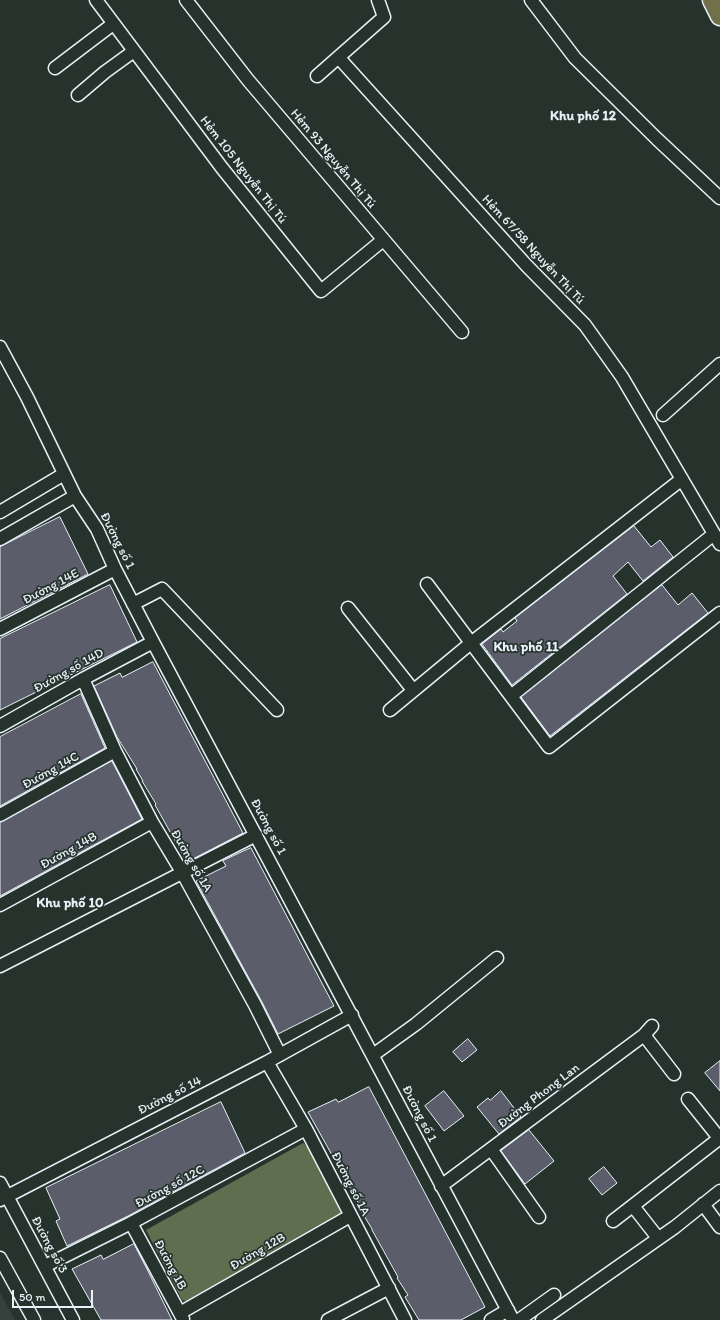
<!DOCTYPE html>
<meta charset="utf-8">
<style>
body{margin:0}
#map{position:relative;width:720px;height:1320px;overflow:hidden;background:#26332d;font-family:Itim,sans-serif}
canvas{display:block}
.scale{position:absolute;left:12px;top:1290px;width:81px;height:18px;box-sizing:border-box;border:2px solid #e8f1f8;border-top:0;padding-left:5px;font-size:12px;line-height:14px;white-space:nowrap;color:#e8f1f8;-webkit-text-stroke:3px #26332d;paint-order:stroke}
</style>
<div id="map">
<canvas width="720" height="1320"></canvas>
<div class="scale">50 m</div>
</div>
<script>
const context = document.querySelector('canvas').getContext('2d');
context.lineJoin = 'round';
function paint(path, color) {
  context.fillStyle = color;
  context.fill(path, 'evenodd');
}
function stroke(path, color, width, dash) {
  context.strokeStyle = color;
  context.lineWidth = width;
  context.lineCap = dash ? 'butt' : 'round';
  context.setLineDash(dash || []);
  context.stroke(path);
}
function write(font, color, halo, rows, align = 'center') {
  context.font = font + ' Itim,sans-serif';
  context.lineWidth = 3.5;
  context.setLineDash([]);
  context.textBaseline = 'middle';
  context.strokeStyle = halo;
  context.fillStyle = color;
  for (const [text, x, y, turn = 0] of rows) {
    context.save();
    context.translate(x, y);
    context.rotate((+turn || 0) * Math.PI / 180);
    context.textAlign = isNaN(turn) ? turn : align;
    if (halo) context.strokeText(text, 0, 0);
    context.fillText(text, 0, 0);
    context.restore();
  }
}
paint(new Path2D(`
 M 0,1292 L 15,1320 L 0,1320 Z`), '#36403f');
paint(new Path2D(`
 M 303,1143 L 308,1147 L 344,1212 L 338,1219 L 189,1302 L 182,1300 L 146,1230 Z`), '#606e50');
const building = new Path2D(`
 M 60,517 L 88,574 L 0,619 L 0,547 Z
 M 634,526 L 651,547 L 660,540 L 673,557 L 643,581 L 628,562 L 613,576 L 627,594 L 512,685 L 482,644 L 501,629 L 503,632 L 517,621 L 515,618 Z
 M 110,585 L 137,642 L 0,710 L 0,639 Z
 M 662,585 L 678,605 L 692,593 L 708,613 L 550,736 L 521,697 Z
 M 153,662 L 243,833 L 187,862 L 155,805 L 156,804 L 142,781 L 143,781 L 136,769 L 137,769 L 117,737 L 94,686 L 120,673 L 122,677 Z
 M 81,694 L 105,748 L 0,806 L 0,737 Z
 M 112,761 L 142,819 L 0,896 L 0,822 Z
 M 251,848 L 334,1006 L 278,1034 L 262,1002 L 196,881 L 226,866 L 223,861 Z
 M 468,1039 L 477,1050 L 462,1062 L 453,1052 Z
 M 720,1061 L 720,1091 L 705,1073 Z
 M 369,1087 L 485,1307 L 461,1320 L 419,1320 L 405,1297 L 408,1295 L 397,1278 L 398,1277 L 372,1230 L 372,1229 L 358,1206 L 360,1206 L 347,1182 L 308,1112 L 336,1099 L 338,1102 Z
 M 444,1091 L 464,1116 L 444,1131 L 425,1106 Z
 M 501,1091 L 521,1117 L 499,1134 L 477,1107 L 488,1098 L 490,1100 Z
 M 221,1102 L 245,1153 L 128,1216 L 67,1246 L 56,1221 L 60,1219 L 46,1188 Z
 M 529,1130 L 554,1161 L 525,1184 L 501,1151 Z
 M 604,1167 L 617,1183 L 602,1195 L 589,1179 Z
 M 134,1244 L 148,1271 L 172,1320 L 101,1320 L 72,1269 L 101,1255 L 103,1259 Z`);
paint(building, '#5c5d6a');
stroke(building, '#e8f1f8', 1);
const minor = new Path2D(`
 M 96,0 L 222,168 L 321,291 L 383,240
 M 186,0 L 248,80 L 462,332
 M 531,0 L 575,58 L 657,139 L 720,198
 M 339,58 L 527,266 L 585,325 L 622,377 L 720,544
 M 55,68 L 113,24
 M 317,76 L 384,17 L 378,0
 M 78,95 L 105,72 L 134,51
 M 0,347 L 27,397 L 75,496 L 97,529 L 115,569 L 153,642 L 513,1320
 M 663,415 L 720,364
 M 0,512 L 64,474
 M 0,539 L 75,496
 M 427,584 L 549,747 L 720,613
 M 133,604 L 162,589 L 277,710
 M 348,608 L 413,690
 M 0,629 L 115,569
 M 83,679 L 115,751 L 152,822 L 182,872 L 255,1005 L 280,1055
 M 511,696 L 714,534
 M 390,710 L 471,643 L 682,479
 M 0,726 L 83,679 L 153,642
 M 0,815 L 115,751
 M 0,905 L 152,822
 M 0,966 L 256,835
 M 644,1035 L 674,1074
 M 373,1055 L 416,1024 L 497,958
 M 267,1062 L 306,1129 L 405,1320
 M 688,1099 L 720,1139
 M 491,1149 L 539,1217
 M 0,1183 L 73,1320
 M 441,1186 L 644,1035 L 652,1026
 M 0,1200 L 267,1062 L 352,1015
 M 703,1204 L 720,1227
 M 633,1206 L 658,1238
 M 613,1221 L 720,1138
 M 131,1223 L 183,1319
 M 0,1258 L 34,1320
 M 45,1266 L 131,1223 L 306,1129
 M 180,1313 L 350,1216
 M 328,1320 L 389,1288
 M 491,1320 L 508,1310
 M 519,1320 L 554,1295
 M 542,1320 L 675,1227 L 720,1191`);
const highway = new Path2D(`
 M 712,0 L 720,16`);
stroke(minor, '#e8f1f8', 15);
stroke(highway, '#e8f1f8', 21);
stroke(minor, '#26332d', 12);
stroke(highway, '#70704a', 18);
write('13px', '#e8f1f8', '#26332d', [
 ["Hẻm 93 Nguyễn Thị Tú",333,159,50],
 ["Hẻm 105 Nguyễn Thị Tú",243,170,52],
 ["Hẻm 67/58 Nguyễn Thị Tú",533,250,47],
 ["Đường số 1",117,541,63],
 ["Đường 14E",51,587,-28],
 ["Đường số 14D",69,671,-29],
 ["Đường 14C",51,771,-29],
 ["Đường số 1",268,827,62],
 ["Đường 14B",69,851,-29],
 ["Đường số 1A",191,861,60],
 ["Đường số 14",170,1096,-27],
 ["Đường Phong Lan",539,1096,-37],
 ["Đường số 1",419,1114,63],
 ["Đường số 1A",350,1184,63],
 ["Đường số 12C",170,1187,-28],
 ["Đường số 3",49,1245,62],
 ["Đường 12B",258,1252,-30],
 ["Đường 1B",170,1265,62]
]);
write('bold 14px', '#e8f1f8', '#26332d', [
 ["Khu phố 12",583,116],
 ["Khu phố 11",526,647],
 ["Khu phố 10",70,903]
]);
</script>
